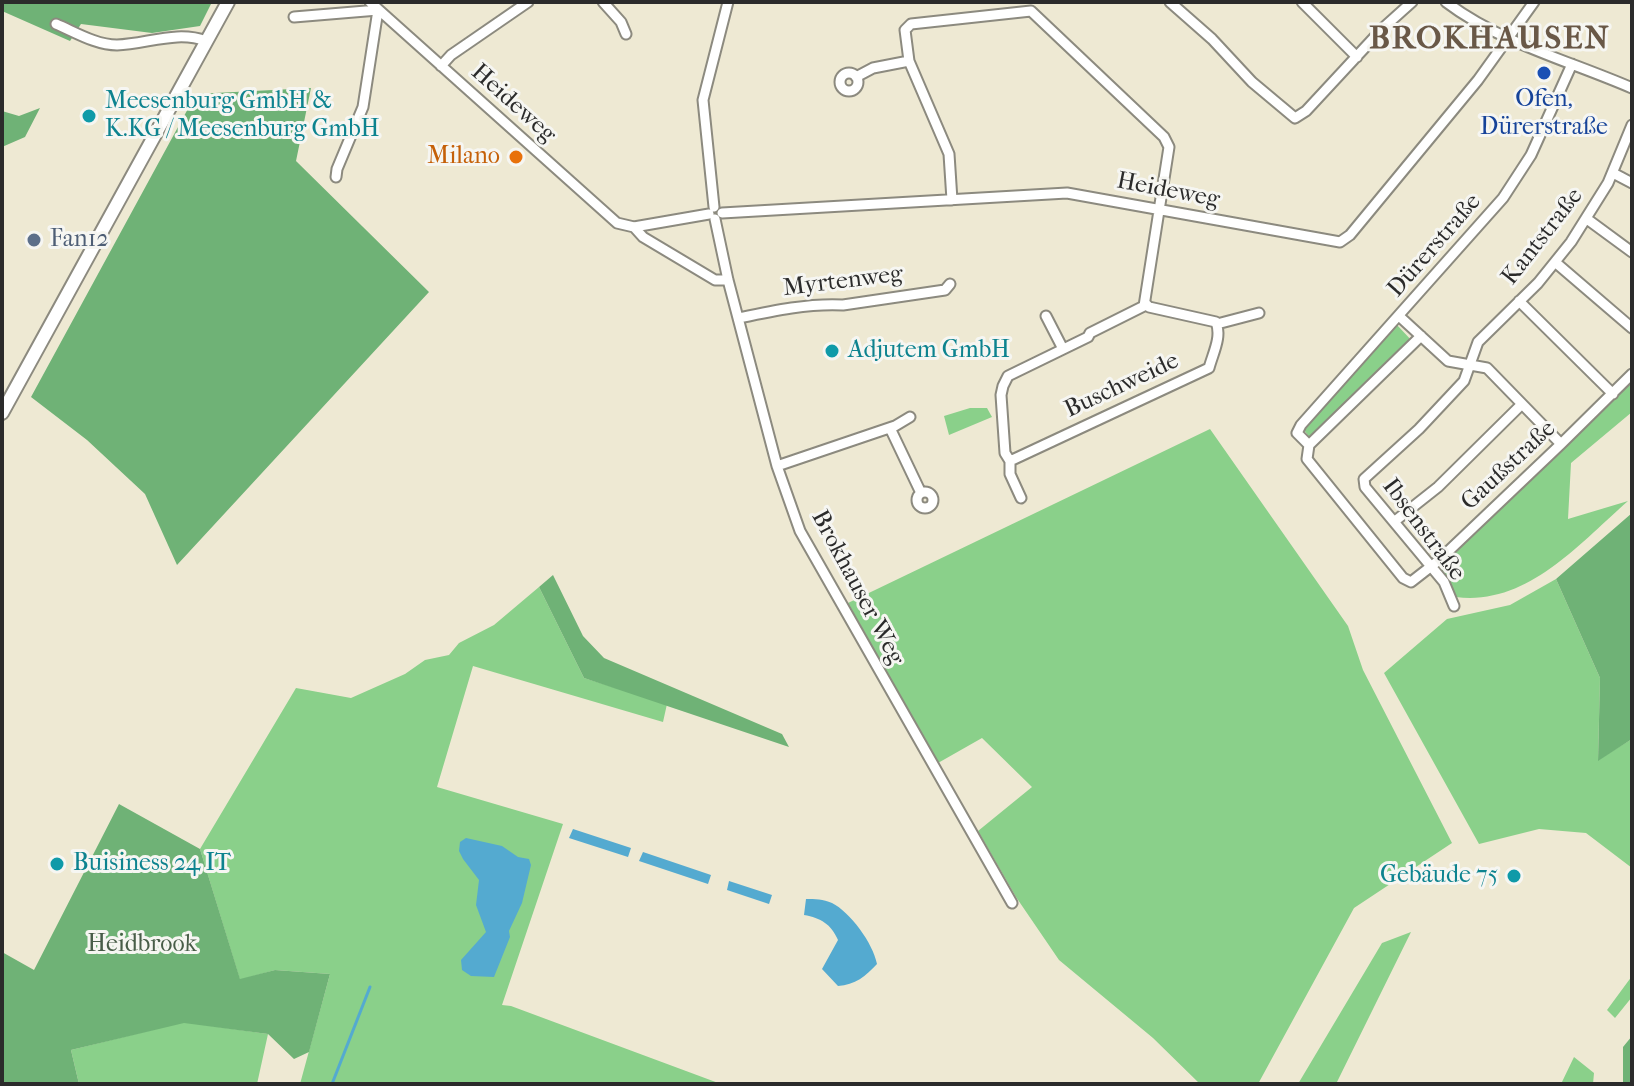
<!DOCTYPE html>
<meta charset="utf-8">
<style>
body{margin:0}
#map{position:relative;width:1634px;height:1086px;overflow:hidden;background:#eee9d3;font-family:"IM FELL French Canon",serif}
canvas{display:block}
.frame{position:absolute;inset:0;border:4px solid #2b2b2b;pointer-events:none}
</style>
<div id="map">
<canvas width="1634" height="1086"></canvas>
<div class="frame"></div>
</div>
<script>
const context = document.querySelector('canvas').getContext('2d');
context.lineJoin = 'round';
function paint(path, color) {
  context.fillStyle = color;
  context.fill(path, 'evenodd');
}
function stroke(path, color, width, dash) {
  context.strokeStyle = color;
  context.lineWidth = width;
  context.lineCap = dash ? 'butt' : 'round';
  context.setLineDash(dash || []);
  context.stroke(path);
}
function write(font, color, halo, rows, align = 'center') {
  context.font = font + ' "IM FELL French Canon",serif';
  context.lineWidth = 6;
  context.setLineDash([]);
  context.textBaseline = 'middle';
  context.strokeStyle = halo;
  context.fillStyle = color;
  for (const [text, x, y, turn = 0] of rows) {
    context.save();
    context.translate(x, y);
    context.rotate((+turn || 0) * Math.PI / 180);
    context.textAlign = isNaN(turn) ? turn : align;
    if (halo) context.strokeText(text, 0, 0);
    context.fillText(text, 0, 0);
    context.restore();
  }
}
paint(new Path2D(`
 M 1397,325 L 1413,342 L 1310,438 L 1304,430 L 1308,423 Z
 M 1632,376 L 1632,412 L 1571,463 L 1568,519 L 1628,501 C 1579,544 1527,606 1456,597 L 1439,565 Z
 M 970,408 L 987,408 L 992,417 L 949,435 L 944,416 Z
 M 1210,429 L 1348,626 L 1363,670 L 1452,843 L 1354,908 L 1258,1084 L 1200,1084 L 1153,1038 L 1059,960 L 1016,897 L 978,831 L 1032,787 L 982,738 L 938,763 L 848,603 Z
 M 1556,579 L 1600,678 L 1598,760 L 1632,739 L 1632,868 L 1586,833 L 1539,829 L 1479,844 L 1384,673 L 1447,619 L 1510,605 Z
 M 539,587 L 584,678 L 667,704 L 663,722 L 473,666 L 437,787 L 563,824 L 502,1005 L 511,1006 L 721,1084 L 300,1084 L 330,974 L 275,970 L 240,980 L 200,849 L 296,688 L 351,698 L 405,674 L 425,660 L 449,655 L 459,643 L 494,625 Z
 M 1411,932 L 1336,1084 L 1298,1084 L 1382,943 Z
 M 1632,976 L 1632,997 L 1615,1018 L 1607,1010 Z
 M 184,1022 L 268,1034 L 257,1084 L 79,1084 L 71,1050 Z
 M 1574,1057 L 1594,1073 L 1593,1084 L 1561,1084 Z`), '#8ad08a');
paint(new Path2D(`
 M 2,2 L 212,2 L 200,26 L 152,33 L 81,24 L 70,41 L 2,11 Z
 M 311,88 L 296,161 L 429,292 L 177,565 L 145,494 L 87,440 L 31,397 L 196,94 Z
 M 40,108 L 25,137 L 2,147 L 2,111 L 19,116 Z
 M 1632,513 L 1632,739 L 1598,761 L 1600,678 L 1556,579 Z
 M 553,575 L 583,636 L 604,658 L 782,734 L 789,747 L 584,678 L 539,587 Z
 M 119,804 L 200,849 L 240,979 L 275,970 L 330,974 L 309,1052 L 294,1059 L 268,1034 L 184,1023 L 71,1050 L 79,1084 L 2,1084 L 2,952 L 34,970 Z
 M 1632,1036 L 1632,1084 L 1623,1084 L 1623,1047 Z`), '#6fb276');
paint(new Path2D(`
 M 573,829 L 631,848 L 628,857 L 569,838 Z
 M 466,838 L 502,846 L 518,857 L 529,859 L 531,865 L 522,903 L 509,931 L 510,937 L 494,977 L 471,976 L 462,970 L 461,960 L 486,932 L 476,905 L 479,880 L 463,859 L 459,851 L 460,842 Z
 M 643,852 L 711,875 L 708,884 L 639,861 Z
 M 729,881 L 772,895 L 769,904 L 727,890 Z
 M 806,899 C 815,899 823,899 832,903 C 850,912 873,943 877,964 C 866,976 855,985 838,986 L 822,969 L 838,940 C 831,924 821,918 804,915 Z`), '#54aad0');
stroke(new Path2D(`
 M 332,1084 L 370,987`), '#54aad0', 3);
const minor = new Path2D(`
 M 370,2 L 617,223 L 634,227 L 709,214
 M 603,2 L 621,22 L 626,34
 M 1170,2 L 1212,39 L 1252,82 L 1295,118 L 1306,111 L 1383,28 L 1412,2
 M 1302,2 L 1357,57
 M 1446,2 C 1500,43 1570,61 1632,88
 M 294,17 L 378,10 L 363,107 L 337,169 L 336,177
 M 56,24 C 75,32 96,45 117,45 C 147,44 177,30 206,41
 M 1572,64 L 1531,155 L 1503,198 L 1301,425 L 1297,433 L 1309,445 L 1307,459 L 1403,578 L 1411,582 L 1438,561 L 1561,444 L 1632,374
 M 441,66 L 451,55 L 528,2
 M840 82a9 9 0 1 1 18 0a9 9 0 1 1-18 0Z
 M 856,77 L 873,68 L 909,61
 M 1613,173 L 1632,183
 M 952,200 L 949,154 L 909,61 L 905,30 L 911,24 L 1031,11 L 1164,137 L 1169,147 L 1144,306 L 1090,333 L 1088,337 L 1008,376 L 1003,386 L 1001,395 L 1005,453 L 1010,461 L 1010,474 L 1021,498
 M 714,207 L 703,100 L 728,2
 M 722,213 L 1067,193 L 1340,242 L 1350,235 L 1478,80 L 1534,2
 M 715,219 L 728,280 L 777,466 L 800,531 L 1012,903
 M 1587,219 L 1632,252
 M 634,227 L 643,237 L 715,280 L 728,280
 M 1555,262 L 1632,328
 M 1519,301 L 1613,394
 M 1046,316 L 1063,349
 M 1399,316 L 1448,361 L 1487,368 L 1561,444
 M 739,318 C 772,311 809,303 843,305 L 945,290 L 950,284
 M 1217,324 L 1259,313
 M 890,428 L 921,493
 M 1309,445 L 1421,336
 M 1010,461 L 1209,368 C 1213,353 1222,337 1216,322 L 1149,307 L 1145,303
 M 777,466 L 895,426 L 910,417
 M917 500a8 8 0 1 1 16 0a8 8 0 1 1-16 0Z
 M 1395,521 L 1438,487 L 1522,404
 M 1454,606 L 1444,582 L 1365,487 L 1364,479 L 1419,429 L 1464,381 L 1478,342 L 1538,283 L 1571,242 L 1608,183 L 1632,125`);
const tertiary = new Path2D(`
 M 2,413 L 228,2`);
stroke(minor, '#8c8a7f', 13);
stroke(tertiary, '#8c8a7f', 16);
stroke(minor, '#fff', 9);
stroke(tertiary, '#fff', 12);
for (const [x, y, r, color] of [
 [1544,73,8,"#1a4fb4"],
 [89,116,8,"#0f9aa8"],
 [516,157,8,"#e8710a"],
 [34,240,8,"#5c6f8a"],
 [832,351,8,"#0f9aa8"],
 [57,864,8,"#0f9aa8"],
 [1514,876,8,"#0f9aa8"]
]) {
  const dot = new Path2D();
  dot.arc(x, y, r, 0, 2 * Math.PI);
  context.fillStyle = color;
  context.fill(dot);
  stroke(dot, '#f6f6f2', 3);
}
write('24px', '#164399', '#f6f6f2', [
 ["Ofen,",1544,100],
 ["Dürerstraße",1544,128]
]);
write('24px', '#0d838f', '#f6f6f2', [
 ["Meesenburg GmbH &",105,102],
 ["K.KG / Meesenburg GmbH",105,130],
 ["Adjutem GmbH",848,351],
 ["Buisiness 24 IT",73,864],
 ["Gebäude 75",1498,876,"right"]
], 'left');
write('24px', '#2b2b2b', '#f6f6f2', [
 ["Heideweg",513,104,42],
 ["Heideweg",1168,191,11],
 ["Kantstraße",1543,237,-52],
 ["Dürerstraße",1435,246,-49],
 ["Myrtenweg",843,282,-7],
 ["Buschweide",1122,386,-25],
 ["Gaußstraße",1509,466,-43],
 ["Ibsenstraße",1423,530,53],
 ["Brokhauser Weg",857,588,62]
]);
write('24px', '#c56008', '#f6f6f2', [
 ["Milano",500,157]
], 'right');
write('24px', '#4e5e75', '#f6f6f2', [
 ["Fan12",50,240]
], 'left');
write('24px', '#485d48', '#f6f6f2', [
 ["Heidbrook",142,945]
]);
context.letterSpacing = '2px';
write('bold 32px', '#695847', '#f6f6f2', [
 ["BROKHAUSEN",1490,40]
]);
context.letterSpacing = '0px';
</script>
